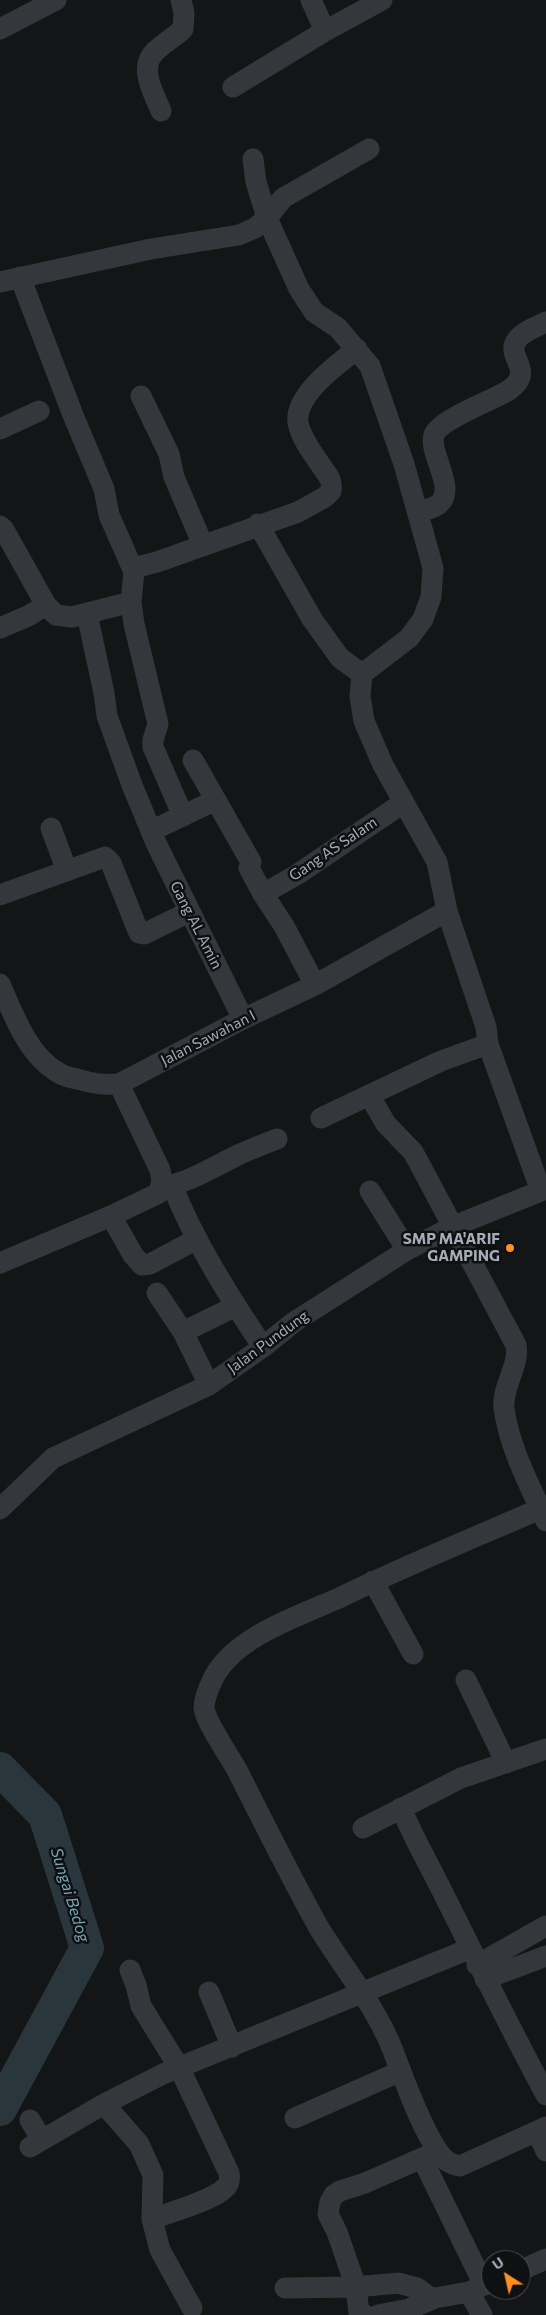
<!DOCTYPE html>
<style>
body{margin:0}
#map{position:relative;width:546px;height:2315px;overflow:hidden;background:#141517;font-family:Commissioner,sans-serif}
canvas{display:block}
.north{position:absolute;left:481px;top:2250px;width:50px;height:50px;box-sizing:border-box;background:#0f1012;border:1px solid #4b4f54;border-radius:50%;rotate:325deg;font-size:14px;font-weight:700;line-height:20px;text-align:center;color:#a5aeb8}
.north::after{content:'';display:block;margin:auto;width:18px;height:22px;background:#ff8e24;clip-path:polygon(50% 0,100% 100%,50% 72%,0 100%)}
</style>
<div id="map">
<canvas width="546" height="2315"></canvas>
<div class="north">U</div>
</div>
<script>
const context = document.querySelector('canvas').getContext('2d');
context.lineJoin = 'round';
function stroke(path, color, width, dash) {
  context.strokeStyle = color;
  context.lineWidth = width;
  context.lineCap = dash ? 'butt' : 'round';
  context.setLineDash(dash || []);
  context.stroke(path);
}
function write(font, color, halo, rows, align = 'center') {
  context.font = font + ' Commissioner,sans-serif';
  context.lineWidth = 5;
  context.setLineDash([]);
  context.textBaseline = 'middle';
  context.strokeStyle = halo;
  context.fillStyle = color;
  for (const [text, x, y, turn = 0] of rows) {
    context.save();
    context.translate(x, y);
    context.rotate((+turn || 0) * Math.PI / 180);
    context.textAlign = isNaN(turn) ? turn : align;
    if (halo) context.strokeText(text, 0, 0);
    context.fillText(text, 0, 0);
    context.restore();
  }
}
stroke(new Path2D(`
 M 0,1769 L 45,1815 L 87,1948 L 0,2109`), '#29373c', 34);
stroke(new Path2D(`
 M 0,29 L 56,0
 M 325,31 L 382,0
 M 233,87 L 325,31 L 311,0
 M 161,111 C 153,91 136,65 159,48 C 167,41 176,36 183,29 L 184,13 L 181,0
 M 253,159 L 256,182 L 267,218 L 299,289 L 314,312 L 338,328 L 370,366 L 404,464 L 433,568 L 431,597 L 423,619 L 409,638 L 362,674 L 360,696 L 364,721 L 383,765 L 437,862 L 447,911 L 486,1027 L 488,1044 L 541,1191
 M 20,277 L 73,415 L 104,489 L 109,515 L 134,572 L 131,602 L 134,624 L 158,724 L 153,740 L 153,747 L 183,816
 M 0,282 L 151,249 L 239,235 L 255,228 L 267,218 L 283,198 L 369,149
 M 141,396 L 169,454 L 174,477 L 203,545
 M 0,429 L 39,411
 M 418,513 C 424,510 434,508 439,504 C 457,488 428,453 434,435 C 440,419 494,400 509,390 C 537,370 504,357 517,340 C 523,331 537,327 546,322
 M 258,524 L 312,619 L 340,658 L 362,674
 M 0,526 L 4,530 L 46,605
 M 133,568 L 157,562 L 298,512 L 325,497 L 331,491 C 333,478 326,474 320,464 C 312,452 301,438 298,423 C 294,395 338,364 357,349
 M 87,614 L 104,693 L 107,716 L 132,785 L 156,843 L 243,1019
 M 0,628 L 28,616 L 46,605 L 56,615 L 72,617 L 131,602
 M 193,760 L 251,862 L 249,868 L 263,894 L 284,926 L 315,985
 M 51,828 L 67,871
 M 151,831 L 216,800
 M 263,894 L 298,874 L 403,803
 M 0,895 L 105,857 L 111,863 L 139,933 L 144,934 L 189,912
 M 0,984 C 13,1014 28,1056 59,1073 C 65,1077 74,1078 81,1080 C 94,1084 105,1085 119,1084 L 243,1019 L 315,985 L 447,911
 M 369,1095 L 386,1124 L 413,1152 L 418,1161 L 516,1345 C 520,1366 502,1385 504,1408 C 509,1447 530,1486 546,1521
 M 321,1118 L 441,1061 L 488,1044
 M 172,1185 C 195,1243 229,1296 263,1347
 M 162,1187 C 188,1183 210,1169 234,1157 C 248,1150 262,1145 277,1139
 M 370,1191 L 407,1250
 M 111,1216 L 133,1255 L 142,1265 L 150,1264 L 197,1239
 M 0,1263 L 111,1216 L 159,1193 L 162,1180 L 160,1170 L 119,1084
 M 157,1293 L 183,1332 L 236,1306
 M 183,1332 L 209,1385
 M 0,1509 L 53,1458 L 209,1385 L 263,1347 L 294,1322 L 407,1250 L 454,1226 L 546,1189
 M 540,1509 C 473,1538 405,1566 339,1598 C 299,1616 236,1636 214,1677 C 210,1685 204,1698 204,1708 C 206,1723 229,1755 237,1770 C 264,1823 290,1876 319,1928 C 344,1969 373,2002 392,2048 C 402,2074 427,2146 447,2161 C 451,2164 455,2165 460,2166 L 546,2127
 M 373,1581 L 413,1654
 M 466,1680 L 506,1763
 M 401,1808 C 411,1832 423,1854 435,1877 C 472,1950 507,2023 546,2095
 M 363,1828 L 461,1778 L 546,1749
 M 477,1965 L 546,1926
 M 130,1970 L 136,1985 L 141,2006 L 180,2069 L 229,2173 C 230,2179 230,2184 225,2188 C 212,2201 171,2212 152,2219
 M 485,1979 L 546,1956
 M 209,1992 L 232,2047
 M 295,2118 L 401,2071
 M 30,2120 L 42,2140
 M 537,2131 L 546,2151
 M 30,2147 L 104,2104
 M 422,2158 L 484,2285
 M 521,2270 L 546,2259
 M 285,2288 L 356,2287 L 398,2283 L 417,2288 L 429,2297 L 435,2298 L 469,2292 L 491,2282
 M 469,2292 L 482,2315
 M 192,2308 L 160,2250 L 152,2219 L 153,2175 L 139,2144 L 104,2104 L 163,2074 L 469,1949
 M 365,2315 L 359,2313 L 356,2287 L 337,2232 L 328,2214 L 330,2202 L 334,2195 L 340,2191 L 365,2183 L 438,2151
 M 378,2315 L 409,2309 L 435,2298`), '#35373c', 21);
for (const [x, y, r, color] of [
 [510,1248,5,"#ff8e24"]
]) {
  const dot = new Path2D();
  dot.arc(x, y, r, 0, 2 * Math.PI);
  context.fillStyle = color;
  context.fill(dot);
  stroke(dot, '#0f1012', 2);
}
write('15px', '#a5aeb8', '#0f1012', [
 ["Gang AS Salam",333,849,-34],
 ["Gang AL Amin",196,925,63],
 ["Jalan Sawahan I",208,1038,-27],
 ["Jalan Pundung",268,1342,-36]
]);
write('bold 15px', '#a5aeb8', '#0f1012', [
 ["SMP MA'ARIF",500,1239],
 ["GAMPING",500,1256]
], 'right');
write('italic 16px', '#78a5b7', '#0f1012', [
 ["Sungai Bedog",70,1895,73]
]);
</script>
